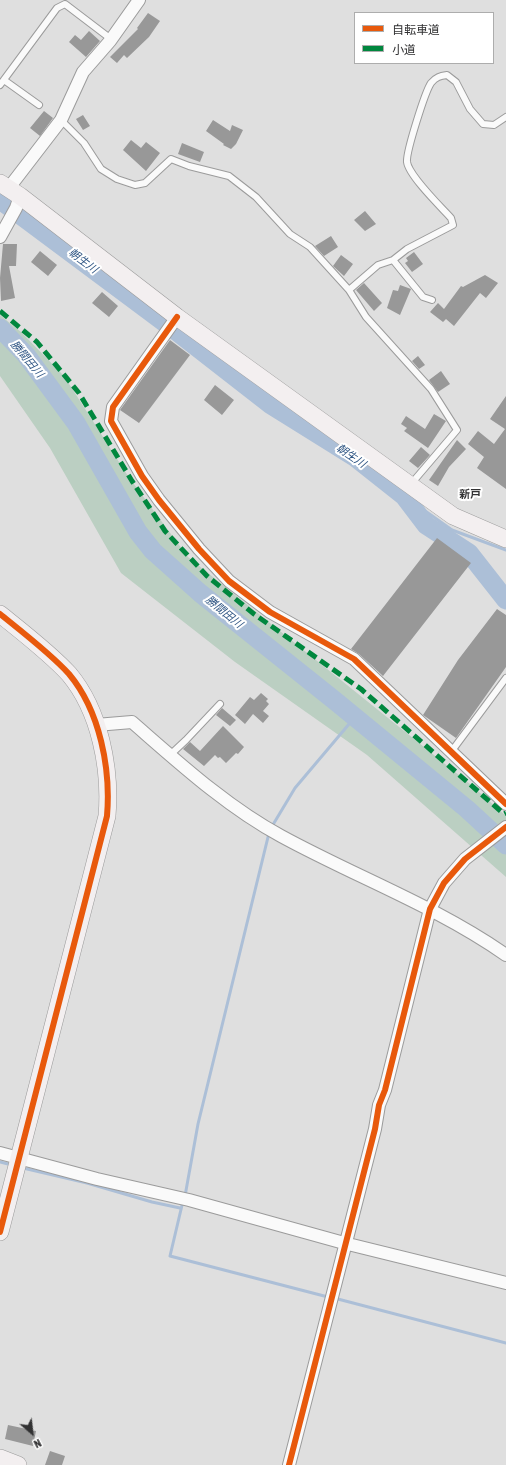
<!DOCTYPE html>
<meta charset="utf-8">
<style>
body{margin:0}
#map{position:relative;width:506px;height:1465px;overflow:hidden;background:#dfdfdf;font-family:"Asap Condensed","Noto Sans JP",sans-serif}
canvas{display:block}
.legend{position:absolute;left:354px;top:12px;width:140px;height:52px;box-sizing:border-box;background:#fff;border:1px solid #adadad;margin:0;padding:5px 7px;list-style:none;font-size:12px;color:#313132}
.legend li{display:flex;align-items:center;gap:8px;height:20px}
.legend b{width:20px;border:1px solid #adadad}
.north{position:absolute;left:12px;top:1413px;width:40px;height:40px;-webkit-text-stroke:3px #fff;paint-order:stroke;rotate:152deg;font-size:11px;font-weight:700;line-height:16px;text-align:center;color:#313132}
.north::after{content:'';display:block;margin:auto;width:14px;height:18px;background:#313132;clip-path:polygon(50% 0,100% 100%,50% 72%,0 100%)}
</style>
<div id="map">
<canvas width="506" height="1465"></canvas>
<ul class="legend">
<li><b style="height:5px;background:#e8590c"></b>自転車道</li>
<li><b style="height:5px;background:#00873e"></b>小道</li>
</ul>
<div class="north">N</div>
</div>
<script>
const context = document.querySelector('canvas').getContext('2d');
context.lineJoin = 'round';
function paint(path, color) {
  context.fillStyle = color;
  context.fill(path, 'evenodd');
}
function stroke(path, color, width, dash) {
  context.strokeStyle = color;
  context.lineWidth = width;
  context.lineCap = dash ? 'butt' : 'round';
  context.setLineDash(dash || []);
  context.stroke(path);
}
function write(font, color, halo, rows, align = 'center') {
  context.font = font + ' "Asap Condensed","Noto Sans JP",sans-serif';
  context.lineWidth = 4;
  context.setLineDash([]);
  context.textBaseline = 'middle';
  context.strokeStyle = halo;
  context.fillStyle = color;
  for (const [text, x, y, turn = 0] of rows) {
    context.save();
    context.translate(x, y);
    context.rotate((+turn || 0) * Math.PI / 180);
    context.textAlign = isNaN(turn) ? turn : align;
    if (halo) context.strokeText(text, 0, 0);
    context.fillText(text, 0, 0);
    context.restore();
  }
}
paint(new Path2D(`
 M 0,315 L 21,332 L 64,376 L 128,476 L 188,557 L 470,784 L 506,816 L 506,877 L 367,755 L 235,662 L 121,573 L 50,448 L 0,376 Z`), '#bbcfc2');
stroke(new Path2D(`
 M 404,496 L 452,530 L 506,550
 M 271,828 L 295,788 L 355,717
 M 0,1162 L 12,1165
 M 23,1168 L 87,1183 L 152,1202 L 180,1208
 M 185,1196 L 198,1124 L 269,833
 M 183,1201 L 170,1256 L 328,1297
 M 334,1298 L 506,1343`), '#acbfd7', 3);
stroke(new Path2D(`
 M 0,200 L 165,323
 M 0,328 L 26,355 L 76,423 L 138,532 L 153,551 L 200,593 L 334,700 L 467,809 L 506,845
 M 176,331 L 271,405 L 356,458 L 404,496 L 426,525 L 469,553 L 506,600`), '#acbfd7', 19);
paint(new Path2D(`
 M 148,13 L 160,21 L 149,37 L 127,58 L 124,55 L 117,63 L 110,57 L 138,29 L 137,28 Z
 M 89,31 L 100,41 L 86,57 L 69,42 L 75,35 L 81,40 Z
 M 44,111 L 53,118 L 40,136 L 30,128 Z
 M 83,115 L 90,126 L 83,130 L 76,119 Z
 M 213,120 L 230,131 L 232,125 L 243,130 L 236,144 L 231,149 L 223,145 L 224,144 L 206,131 Z
 M 131,140 L 141,148 L 146,142 L 160,153 L 146,171 L 123,150 Z
 M 182,143 L 204,152 L 200,162 L 178,154 Z
 M 365,211 L 376,224 L 365,231 L 354,220 Z
 M 331,236 L 338,247 L 324,256 L 315,246 Z
 M 3,244 L 17,244 L 16,266 L 9,266 L 15,298 L 1,301 L 0,278 Z
 M 40,251 L 57,265 L 48,276 L 31,262 Z
 M 414,252 L 423,264 L 412,272 L 405,263 L 408,261 L 406,258 Z
 M 341,255 L 353,264 L 344,276 L 333,266 Z
 M 485,275 L 498,283 L 486,298 L 480,293 L 454,326 L 446,319 L 443,322 L 430,312 L 438,303 L 444,309 L 461,286 L 463,287 Z
 M 364,283 L 382,303 L 374,311 L 356,290 Z
 M 400,285 L 411,289 L 400,315 L 387,308 L 393,290 L 398,291 Z
 M 102,292 L 118,306 L 109,317 L 92,303 Z
 M 170,340 L 190,355 L 139,423 L 120,410 Z
 M 418,356 L 425,365 L 419,369 L 412,361 Z
 M 441,371 L 450,384 L 438,392 L 429,380 Z
 M 215,385 L 234,400 L 222,415 L 204,400 Z
 M 506,396 L 506,489 L 477,468 L 484,457 L 468,444 L 478,431 L 494,444 L 505,429 L 490,419 Z
 M 434,414 L 446,421 L 428,448 L 404,431 L 407,428 L 401,424 L 406,416 L 425,429 Z
 M 457,440 L 466,449 L 449,467 L 438,486 L 429,480 Z
 M 421,447 L 430,455 L 418,468 L 409,461 Z
 M 437,538 L 471,563 L 383,676 L 359,654 L 351,649 Z
 M 497,609 L 506,615 L 506,667 L 456,738 L 423,715 L 458,660 Z
 M 261,693 L 268,699 L 266,701 L 269,704 L 263,711 L 269,716 L 263,723 L 253,714 L 245,724 L 235,715 L 250,697 L 254,700 Z
 M 222,708 L 236,720 L 230,726 L 216,715 Z
 M 223,726 L 244,747 L 238,754 L 236,753 L 226,763 L 220,757 L 218,758 L 215,755 L 204,766 L 183,749 L 190,742 L 200,751 Z
 M 8,1425 L 36,1431 L 33,1446 L 5,1439 Z
 M 50,1451 L 65,1456 L 62,1465 L 45,1465 Z`), '#989898');
const lane = new Path2D(`
 M 4,80 L 39,105
 M 0,85 L 57,8 L 65,4 L 111,39
 M 61,120 L 84,143 L 101,169 L 117,179 L 135,185 L 145,183 L 171,159 L 189,166 L 229,176 L 256,197 L 290,234 L 310,247 L 349,290 L 366,317 L 431,389 L 457,430 L 411,484
 M 393,260 L 423,297 L 432,300
 M 349,290 L 378,265 L 393,260 L 407,249 L 453,225 L 451,218 C 441,207 409,176 407,162 C 406,152 425,92 431,83 C 436,77 440,76 447,75 L 456,82 L 470,109 L 483,124 L 494,125 L 506,117
 M 451,752 L 506,678
 M 170,755 L 186,740 L 220,704`);
const street = new Path2D(`
 M 8,189 L 61,120 L 83,72 L 110,41 L 139,0
 M 0,237 L 16,208 L 20,196
 M 177,317 L 113,407 L 111,421 L 142,476 L 159,500 L 199,549 L 229,581 L 270,612 L 354,659 L 506,804
 M 96,725 L 132,722 C 178,762 227,807 281,836 C 356,877 436,906 506,955
 M 0,1153 L 97,1179 L 189,1200 L 344,1243 L 506,1283
 M 289,1465 L 375,1129 L 379,1105 L 385,1090 L 430,909 L 444,883 L 465,859 L 506,827`);
const secondary = new Path2D(`
 M 0,183 L 20,196 L 177,317 L 453,516 L 506,539
 M 0,614 C 21,631 51,654 69,674 C 100,711 111,769 107,816 L 0,1232
 M 0,1458 L 18,1465`);
stroke(lane, '#9b9b9b', 8);
stroke(street, '#9b9b9b', 14);
stroke(secondary, '#9b9b9b', 18);
stroke(lane, '#fafafa', 6);
stroke(street, '#fafafa', 12);
stroke(secondary, '#f3eff0', 17);
stroke(new Path2D(`
 M 0,311 L 37,342 L 79,393 L 132,481 L 165,531 L 207,576 L 254,614 L 361,689 L 504,814 L 506,813`), '#00873e', 5, [10, 5]);
stroke(new Path2D(`
 M 177,317 L 113,407 L 111,421 L 142,476 L 159,500 L 199,549 L 229,581 L 270,612 L 354,659 L 506,804
 M 0,614 C 21,631 51,654 69,674 C 100,711 111,769 107,816 L 0,1232
 M 289,1465 L 375,1129 L 379,1105 L 385,1090 L 430,909 L 444,883 L 465,859 L 506,827`), '#e8590c', 6);
write('italic 11px', '#305684', '#fff', [
 ["朝生川",83,261,37],
 ["勝間田川",27,359,50],
 ["朝生川",351,456,34],
 ["勝間田川",224,612,39]
]);
write('bold 11px', '#313132', '#fff', [
 ["新戸",470,495]
]);
</script>
